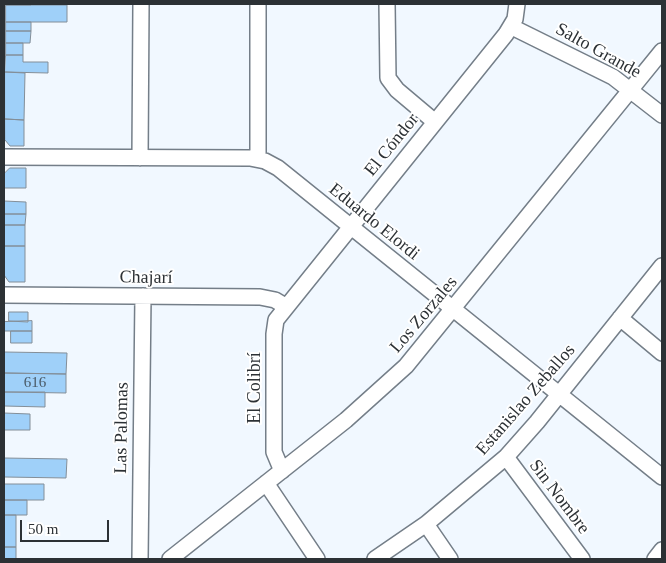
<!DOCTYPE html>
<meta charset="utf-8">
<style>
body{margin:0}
#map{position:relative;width:666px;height:563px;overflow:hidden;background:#f1f8ff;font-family:Georgia,serif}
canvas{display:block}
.frame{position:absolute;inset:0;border:5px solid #2c3135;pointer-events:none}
.scale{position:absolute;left:20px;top:520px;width:89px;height:22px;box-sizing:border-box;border:2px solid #2c3135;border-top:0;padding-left:6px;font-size:15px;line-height:18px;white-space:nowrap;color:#2c3135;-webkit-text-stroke:4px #fff;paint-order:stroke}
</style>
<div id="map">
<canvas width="666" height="563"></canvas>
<div class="frame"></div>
<div class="scale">50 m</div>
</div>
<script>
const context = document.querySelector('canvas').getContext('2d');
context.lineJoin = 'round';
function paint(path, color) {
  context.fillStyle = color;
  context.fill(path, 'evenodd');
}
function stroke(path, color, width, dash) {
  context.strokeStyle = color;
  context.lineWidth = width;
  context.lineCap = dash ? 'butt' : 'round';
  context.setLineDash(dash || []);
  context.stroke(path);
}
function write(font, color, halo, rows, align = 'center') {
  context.font = font + ' Georgia,serif';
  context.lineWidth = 4;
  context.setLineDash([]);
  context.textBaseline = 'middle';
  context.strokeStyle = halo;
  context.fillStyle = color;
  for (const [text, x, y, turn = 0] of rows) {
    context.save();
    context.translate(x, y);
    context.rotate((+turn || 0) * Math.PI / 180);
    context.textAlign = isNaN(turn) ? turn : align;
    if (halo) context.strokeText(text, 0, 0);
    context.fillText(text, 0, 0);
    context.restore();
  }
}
const building = new Path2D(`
 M 6,4 L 31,4 L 31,5 L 6,5 Z
 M 6,5 L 67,5 L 67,22 L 6,22 Z
 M 6,22 L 31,22 L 31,31 L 6,31 Z
 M 6,31 L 31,31 L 30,43 L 6,43 Z
 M 6,43 L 23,43 L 23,55 L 6,55 Z
 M 6,55 L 23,55 L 23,62 L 48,62 L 48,73 L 5,72 Z
 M 5,72 L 25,73 L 24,120 L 5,119 Z
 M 5,119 L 24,120 L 24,146 L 10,146 L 5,140 Z
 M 10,168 L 26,168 L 26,188 L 4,188 L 4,174 Z
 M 4,201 L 26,202 L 26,214 L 4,214 Z
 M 4,214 L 26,214 L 25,225 L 4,225 Z
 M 4,225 L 25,225 L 25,246 L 4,246 Z
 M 4,246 L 25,246 L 25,282 L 9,282 L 4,275 Z
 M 9,312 L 28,312 L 28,322 L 9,321 Z
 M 32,321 L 32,331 L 4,331 L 4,322 Z
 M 11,331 L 32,331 L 32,343 L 11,343 Z
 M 4,352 L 67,353 L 66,374 L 4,373 Z
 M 4,373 L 66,374 L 66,393 L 4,392 Z
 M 4,392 L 45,392 L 45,407 L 4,406 Z
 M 4,413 L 30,414 L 30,430 L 4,430 Z
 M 4,458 L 67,459 L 66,478 L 4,477 Z
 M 4,484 L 44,484 L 44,500 L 4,500 Z
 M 4,500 L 27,500 L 27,515 L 4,515 Z
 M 4,515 L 16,515 L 16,547 L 4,547 Z
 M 4,547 L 16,547 L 16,559 L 4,559 Z`);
paint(building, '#9fd0f9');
stroke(building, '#838e98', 1);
const minor = new Path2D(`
 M 387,4 L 388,78 L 397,90 L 435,122
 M 512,27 L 613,77 L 662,115
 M 4,157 L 250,158 L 265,161 L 278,168 L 662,477
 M 140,158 L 141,4
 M 258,159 L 258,4
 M 4,295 L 260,297 L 275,300 L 285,306
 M 620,318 L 662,353
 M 506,457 L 582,559
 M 282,471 L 274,452 L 274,334 L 276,320 L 506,34 L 515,19 L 517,4
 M 266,483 L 317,559
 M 426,524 L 450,559
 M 140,559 L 143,296
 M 170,559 L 346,420 L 406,366 L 662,51
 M 375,559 L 426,524 L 506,457 L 537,422 L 662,266
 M 655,559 L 662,550`);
stroke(minor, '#747e88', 18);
stroke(minor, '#fff', 15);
write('15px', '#495966', null, [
 ["616",35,383]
]);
write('18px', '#2c3135', '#fff', [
 ["Salto Grande",598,51,29],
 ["El Cóndor",392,145,-51],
 ["Eduardo Elordi",374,222,39],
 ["Chajarí",146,278,1],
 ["Los Zorzales",424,315,-50],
 ["El Colibrí",255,388,-90],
 ["Estanislao Zeballos",526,400,-49],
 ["Las Palomas",122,428,-89],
 ["Sin Nombre",559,497,53]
]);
</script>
